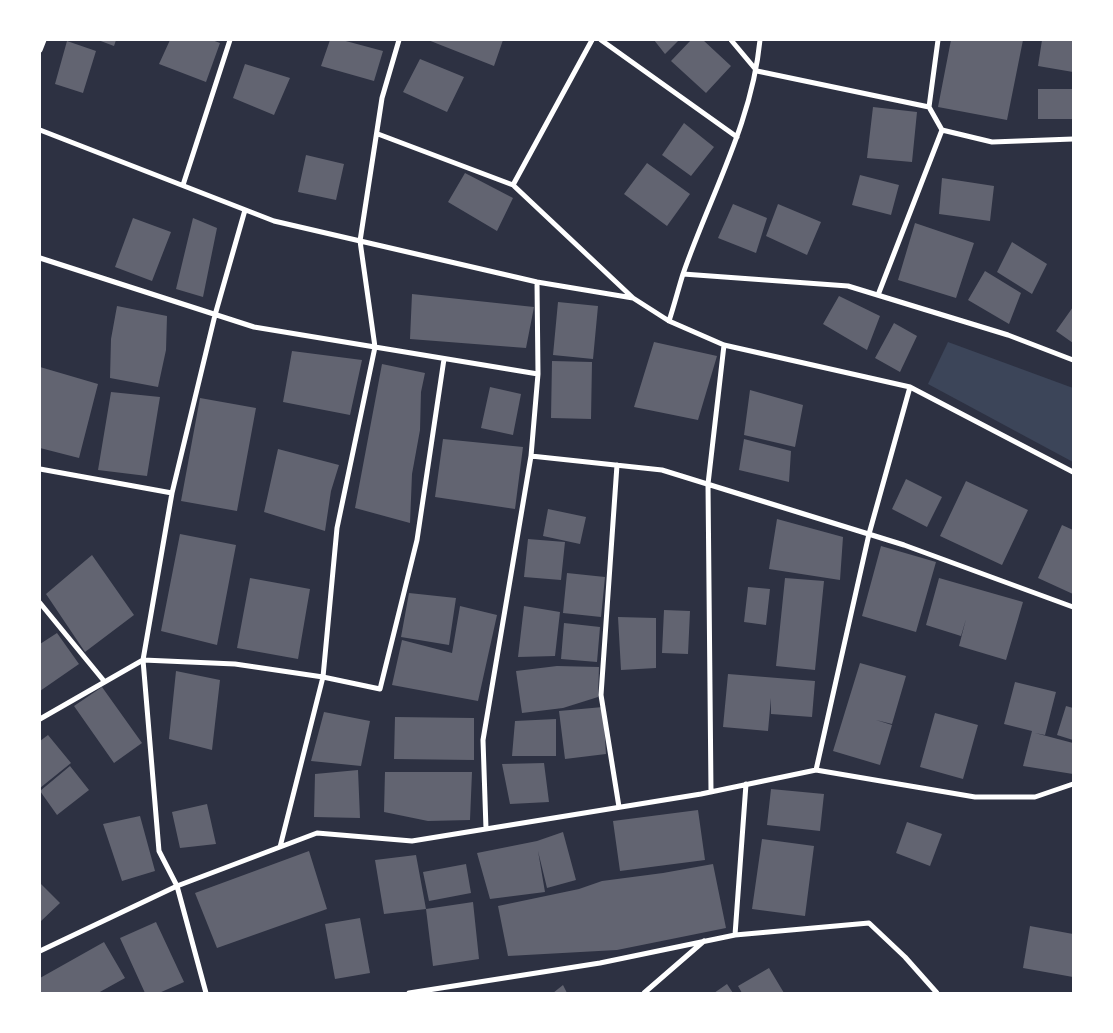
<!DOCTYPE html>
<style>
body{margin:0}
#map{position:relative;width:1113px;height:1033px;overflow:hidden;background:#2d3142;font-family:Karla,sans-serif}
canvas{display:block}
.frame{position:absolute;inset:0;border:41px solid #fff;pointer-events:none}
</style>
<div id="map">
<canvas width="1113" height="1033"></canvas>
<div class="frame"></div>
</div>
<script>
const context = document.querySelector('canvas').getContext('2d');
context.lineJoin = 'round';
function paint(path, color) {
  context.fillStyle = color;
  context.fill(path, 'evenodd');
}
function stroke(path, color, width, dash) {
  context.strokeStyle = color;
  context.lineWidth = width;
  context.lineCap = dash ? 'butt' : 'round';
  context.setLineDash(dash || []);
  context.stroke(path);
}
paint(new Path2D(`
 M 948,342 L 1073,388 L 1073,462 L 928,384 Z`), '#3c4559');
paint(new Path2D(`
 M 98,40 L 116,40 L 114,46 Z
 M 170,40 L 212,40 L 220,43 L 206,82 L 159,64 Z
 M 330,40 L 342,40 L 383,51 L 374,81 L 321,66 Z
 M 428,40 L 503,40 L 494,66 Z
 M 654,40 L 679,40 L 665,54 Z
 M 691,40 L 703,40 L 731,66 L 706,93 L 671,61 Z
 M 951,40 L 1023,40 L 1007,120 L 938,107 Z
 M 1042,40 L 1073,40 L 1073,72 L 1038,66 Z
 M 67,41 L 96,51 L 83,93 L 55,84 Z
 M 420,59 L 464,77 L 447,112 L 403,92 Z
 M 245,64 L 290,78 L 274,115 L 233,98 Z
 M 1038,89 L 1073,89 L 1073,119 L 1038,119 Z
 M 873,107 L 917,112 L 912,162 L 867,158 Z
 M 684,123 L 714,147 L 691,176 L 662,155 Z
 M 306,155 L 344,164 L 336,200 L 298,192 Z
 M 647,163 L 690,194 L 667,226 L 624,194 Z
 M 465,173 L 513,198 L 497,231 L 448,202 Z
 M 860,175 L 899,185 L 891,215 L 852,205 Z
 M 942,178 L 994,186 L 990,221 L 939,214 Z
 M 733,204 L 767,218 L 756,253 L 718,238 Z
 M 778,204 L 821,222 L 807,255 L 766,236 Z
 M 133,218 L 171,232 L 152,281 L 115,267 Z
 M 193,218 L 217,228 L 203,297 L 176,289 Z
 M 915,223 L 974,243 L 956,298 L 898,280 Z
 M 1012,242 L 1047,264 L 1032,294 L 997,272 Z
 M 985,271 L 1021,293 L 1009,324 L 968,300 Z
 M 412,294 L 534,307 L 526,348 L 410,339 Z
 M 839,296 L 880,316 L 867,350 L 823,324 Z
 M 558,302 L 598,306 L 593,359 L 553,355 Z
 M 117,306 L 167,316 L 166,350 L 158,387 L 110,378 L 111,339 Z
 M 1073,307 L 1073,343 L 1056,331 Z
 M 894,323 L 917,336 L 900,372 L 875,358 Z
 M 654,342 L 717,356 L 698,420 L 634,407 Z
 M 292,351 L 362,360 L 350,415 L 283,402 Z
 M 552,361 L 592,362 L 591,419 L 551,418 Z
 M 382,364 L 425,373 L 421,392 L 420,430 L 412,474 L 410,523 L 355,508 Z
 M 40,367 L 98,384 L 79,458 L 40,448 Z
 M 490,387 L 521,394 L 513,435 L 481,428 Z
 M 750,390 L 803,405 L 795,447 L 744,435 Z
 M 111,392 L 160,397 L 147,476 L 98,470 Z
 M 200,398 L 256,408 L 237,511 L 181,501 Z
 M 443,439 L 523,447 L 515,509 L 435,497 Z
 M 744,439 L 791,451 L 789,482 L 739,470 Z
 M 278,449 L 339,465 L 331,491 L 325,531 L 264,512 Z
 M 906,479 L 942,497 L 927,527 L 892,509 Z
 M 966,481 L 1028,510 L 1002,565 L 940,536 Z
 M 548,509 L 586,517 L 580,544 L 543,536 Z
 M 777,519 L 843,537 L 840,580 L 769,569 Z
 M 1062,525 L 1073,530 L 1073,594 L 1038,578 Z
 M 180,534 L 236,545 L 217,645 L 161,631 Z
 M 528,539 L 565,542 L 561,580 L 524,577 Z
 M 881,546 L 936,562 L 916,632 L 862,616 Z
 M 92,555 L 134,615 L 85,652 L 46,594 Z
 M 567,573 L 605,577 L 601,617 L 563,613 Z
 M 250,578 L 310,589 L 298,659 L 237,648 Z
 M 785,578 L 824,581 L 815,670 L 776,666 Z
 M 939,578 L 1023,602 L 1006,660 L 959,646 L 966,619 L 961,636 L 926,625 Z
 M 748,587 L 770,589 L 766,625 L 744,622 Z
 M 409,593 L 456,598 L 449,645 L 401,637 Z
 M 460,606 L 497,615 L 478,701 L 392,685 L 402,640 L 452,653 Z
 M 524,606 L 560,612 L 555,656 L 518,657 Z
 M 664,610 L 690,611 L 688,654 L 662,653 Z
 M 618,617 L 656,618 L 656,668 L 621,670 Z
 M 564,623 L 600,627 L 597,662 L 561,659 Z
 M 57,633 L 79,664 L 40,691 L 40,644 Z
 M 860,663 L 906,676 L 892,724 L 876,720 L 892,725 L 880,765 L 833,751 Z
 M 557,666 L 599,667 L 598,697 L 563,708 L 522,713 L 516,671 Z
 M 176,671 L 220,680 L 212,750 L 169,739 Z
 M 728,674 L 815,681 L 812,717 L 771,714 L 771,698 L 768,731 L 723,727 Z
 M 1015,682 L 1056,692 L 1045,735 L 1035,733 L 1073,743 L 1073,774 L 1023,766 L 1032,731 L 1004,724 Z
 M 102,687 L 142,743 L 114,763 L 74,706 Z
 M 1066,706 L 1073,708 L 1073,740 L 1057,735 Z
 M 603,707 L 606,754 L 565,759 L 559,711 Z
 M 324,712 L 370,721 L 361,766 L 311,761 Z
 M 935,713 L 978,725 L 963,779 L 920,767 Z
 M 395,717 L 474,718 L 474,760 L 394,759 Z
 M 556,719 L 556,756 L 512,756 L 515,721 Z
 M 48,735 L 71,763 L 40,788 L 40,741 Z
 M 544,763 L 549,802 L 510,804 L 502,764 Z
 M 70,766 L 89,790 L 57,815 L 40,791 Z
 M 358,770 L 360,818 L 314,817 L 315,774 Z
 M 385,772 L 472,772 L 470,820 L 428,821 L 384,812 Z
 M 771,789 L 824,794 L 820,831 L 767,825 Z
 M 207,804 L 216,844 L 180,848 L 172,812 Z
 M 698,810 L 705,860 L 620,871 L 613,821 Z
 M 140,816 L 155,871 L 122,881 L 103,824 Z
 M 907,822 L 942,834 L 930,866 L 896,853 Z
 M 563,832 L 576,880 L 547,888 L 538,851 L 545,892 L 490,899 L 477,853 L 537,841 Z
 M 762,839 L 814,846 L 805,916 L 752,909 Z
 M 309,851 L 327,909 L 217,948 L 195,893 Z
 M 416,855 L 426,909 L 473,902 L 479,959 L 433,966 L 426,909 L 384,914 L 375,860 Z
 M 466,864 L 471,893 L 429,901 L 423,872 Z
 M 713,864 L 726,928 L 617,950 L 508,956 L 498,906 L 579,889 L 602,881 L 663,873 Z
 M 40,883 L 60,903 L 40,922 Z
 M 360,918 L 370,973 L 335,979 L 325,924 Z
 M 156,922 L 184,982 L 159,993 L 145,993 L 120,938 Z
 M 1030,926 L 1073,934 L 1073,977 L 1023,968 Z
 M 104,942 L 125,978 L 98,993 L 40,993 L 40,978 Z
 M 769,968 L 784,993 L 742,993 L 738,986 Z
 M 727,984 L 733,993 L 714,993 Z
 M 563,985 L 567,993 L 553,993 Z`), '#626471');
stroke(new Path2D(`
 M 601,40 L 737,137
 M 731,40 L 757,71 L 929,107 L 942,130 L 992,142 L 1073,139
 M 40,50 L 44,40
 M 929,107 L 938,40
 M 40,130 L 274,221 L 537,282 L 633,298 L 669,321 L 724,345 L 910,387 L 1073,472
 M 378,134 L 513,185 L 633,298
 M 183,185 L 230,40
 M 513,185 L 592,40
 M 40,258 L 254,327 L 538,374
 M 683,274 L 848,286 L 1008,335 L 1073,360
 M 878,295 L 942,130
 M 669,321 C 674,306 678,290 683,274 C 710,196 752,123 760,40
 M 531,456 L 662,470 L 904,545 L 1073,607
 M 617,465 L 601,695 L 619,807
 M 40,469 L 172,493
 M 40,603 L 104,681
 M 40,719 L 143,660 L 235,664 L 323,677 L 380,689 L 417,540 L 444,359
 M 816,770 L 869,534 L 910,387
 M 711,792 L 708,484 L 724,345
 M 486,829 L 483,740 L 531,456 L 538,374 L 537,282
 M 280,847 L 323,677 L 337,528 L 375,347 L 360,241 L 382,98 L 399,40
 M 735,935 L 746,784
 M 40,951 L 177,886 L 317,833 L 412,841 L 701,794 L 816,770 L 975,797 L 1035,797 L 1073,784
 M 206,993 L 177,886 L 159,851 L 143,660 L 172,493 L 215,315 L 245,210
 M 409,993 L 600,963 L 735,935 L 869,923 L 905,957 L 937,993
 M 644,993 L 704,941`), '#fff', 5);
</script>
